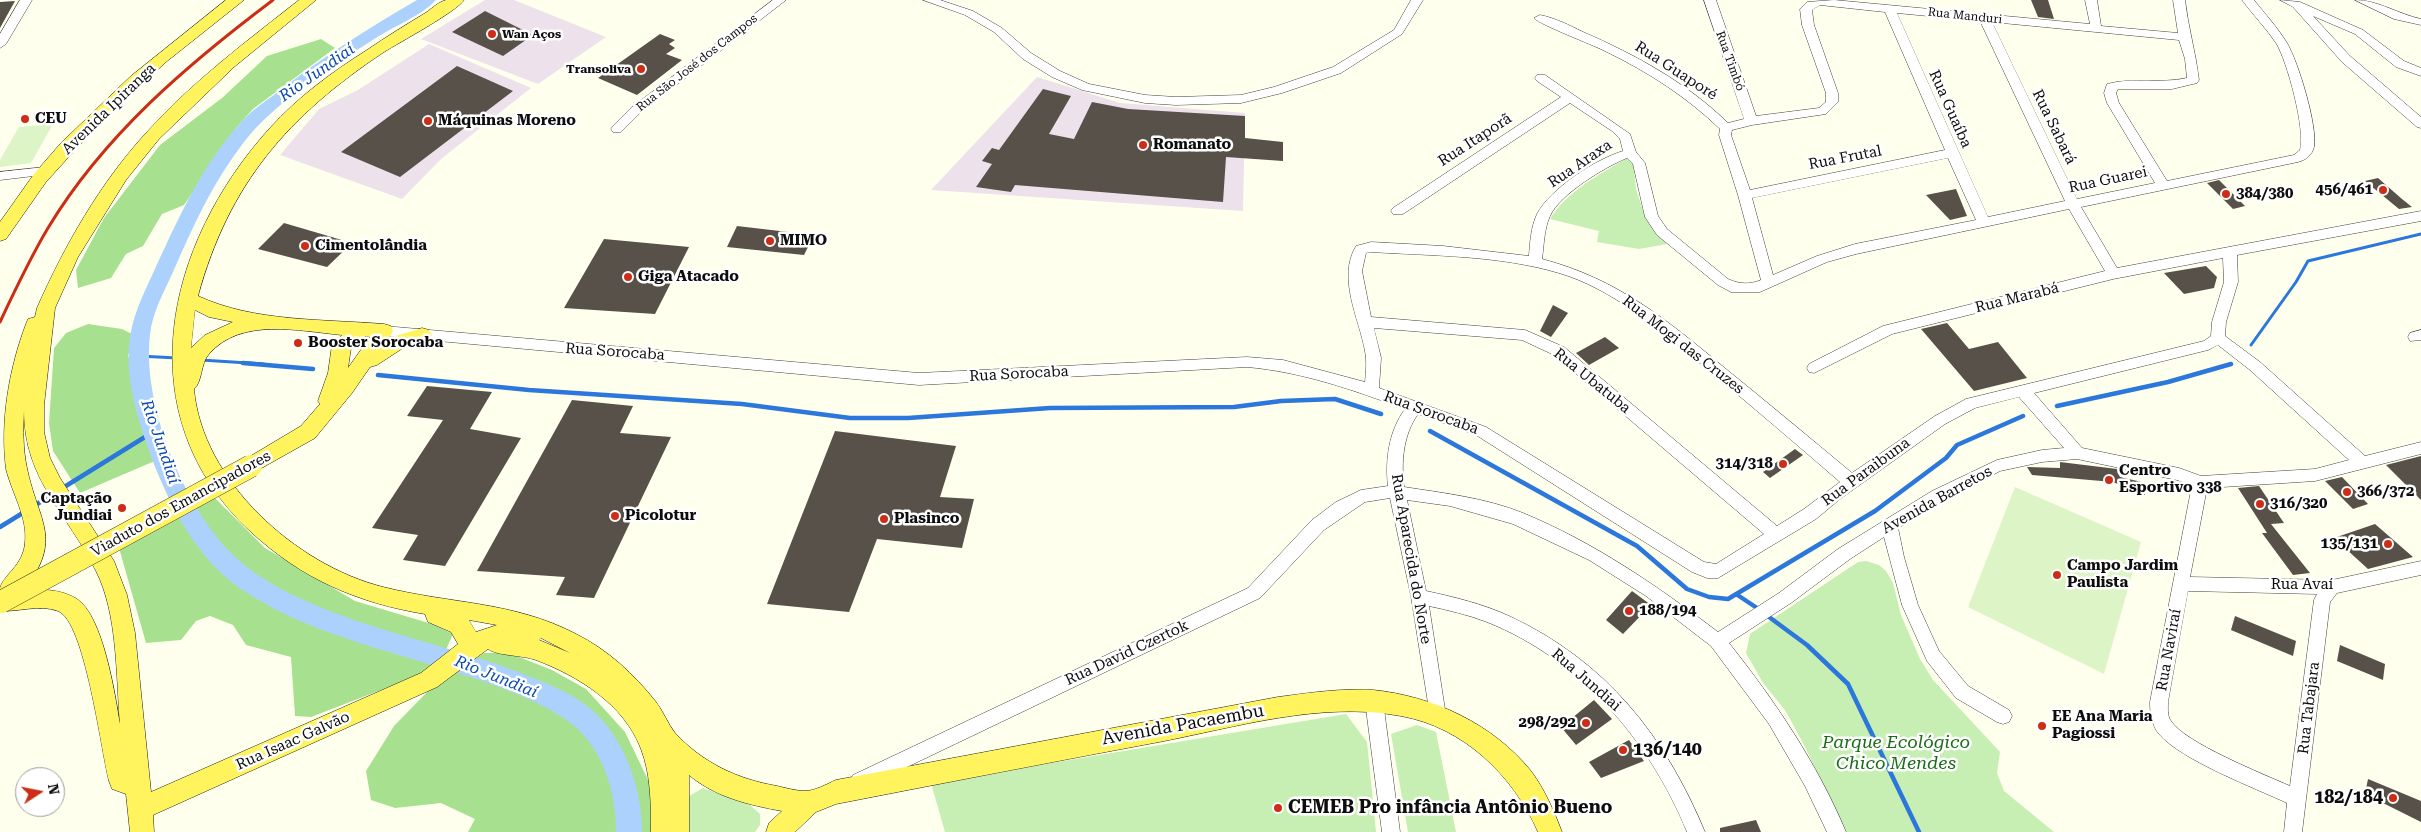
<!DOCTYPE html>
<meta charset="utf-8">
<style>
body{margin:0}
#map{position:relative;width:2421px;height:832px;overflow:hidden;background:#ffe;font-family:"Roboto Serif",serif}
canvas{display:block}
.north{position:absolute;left:15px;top:767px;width:50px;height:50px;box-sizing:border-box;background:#fff;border:1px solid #9e9e9e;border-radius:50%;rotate:79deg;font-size:14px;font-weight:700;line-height:20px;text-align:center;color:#0d0d0d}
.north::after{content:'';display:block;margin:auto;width:18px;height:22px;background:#cd2c16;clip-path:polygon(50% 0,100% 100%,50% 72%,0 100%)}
</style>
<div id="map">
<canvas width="2421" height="832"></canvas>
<div class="north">N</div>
</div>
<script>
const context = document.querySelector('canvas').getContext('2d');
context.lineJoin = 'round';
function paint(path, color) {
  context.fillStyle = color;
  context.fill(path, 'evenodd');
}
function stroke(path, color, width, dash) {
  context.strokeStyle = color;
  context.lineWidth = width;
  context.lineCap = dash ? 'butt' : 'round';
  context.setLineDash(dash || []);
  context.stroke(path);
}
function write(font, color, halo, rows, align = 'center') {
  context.font = font + ' "Roboto Serif",serif';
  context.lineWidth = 5;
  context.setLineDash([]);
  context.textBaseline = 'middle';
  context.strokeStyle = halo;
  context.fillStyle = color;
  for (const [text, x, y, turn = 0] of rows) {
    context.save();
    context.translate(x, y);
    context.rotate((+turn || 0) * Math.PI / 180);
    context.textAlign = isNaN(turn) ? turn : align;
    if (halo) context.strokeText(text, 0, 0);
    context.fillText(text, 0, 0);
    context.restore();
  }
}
paint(new Path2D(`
 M 485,0 L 514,0 L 606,37 L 538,84 L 421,39 Z
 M 429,44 L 531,88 L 441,159 L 402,199 L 280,155 L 319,109 L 358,90 Z
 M 1037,77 L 1120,103 L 1245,113 L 1243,211 L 931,190 Z`), '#ede1ec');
paint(new Path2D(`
 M 1627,158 L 1633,161 L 1636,189 L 1645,217 L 1667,244 L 1639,249 L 1597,242 L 1599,231 L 1550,219 C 1568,190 1599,175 1627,158 Z
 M 1866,561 L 1879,565 L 1886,571 L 1893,583 L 1901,615 L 1920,659 L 1933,680 L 2000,752 L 1997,773 L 2004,791 L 2054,832 L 1846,832 L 1803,743 L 1785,710 L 1763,683 L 1746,653 L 1750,634 L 1858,562 Z
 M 1346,714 L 1367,742 L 1376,832 L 945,832 L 931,783 Z
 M 1417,725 L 1436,732 L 1456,832 L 1408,832 L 1391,734 Z
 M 703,788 L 750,805 L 760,814 L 760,825 L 755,832 L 686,832 L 689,796 Z`), '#c7eeb3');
paint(new Path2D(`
 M 321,39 L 335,48 L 253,109 L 237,127 L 184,205 L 162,214 L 143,246 L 126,254 L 111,278 L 78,288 L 76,270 L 104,218 L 160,145 L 222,98 L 267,56 Z
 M 88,324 L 122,329 L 134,335 L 128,356 L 135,369 L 141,412 L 157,460 L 80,493 L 53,451 L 49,423 L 54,348 L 66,333 Z
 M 214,497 L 265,548 L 355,601 L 432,624 L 453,634 L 438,668 L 311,717 L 295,716 L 291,657 L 246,645 L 233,625 L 210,616 L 196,621 L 181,640 L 146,643 L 119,548 Z
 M 484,653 L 509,653 L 552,670 L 586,689 L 625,732 L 649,782 L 654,832 L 468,832 L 475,819 L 441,803 L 395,808 L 371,800 L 366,771 L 394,726 L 430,689 Z`), '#a7e190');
paint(new Path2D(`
 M 53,124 L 31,163 L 0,167 L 0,160 L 19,127 Z
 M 2015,487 L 2141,542 L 2104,674 L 1968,607 Z`), '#dcf4c6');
stroke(new Path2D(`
 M 2251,345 L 2296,282 L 2308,261 L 2421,234
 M 139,356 L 177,358
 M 201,360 L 264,364`), '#2b77dc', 3);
stroke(new Path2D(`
 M 243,363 L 313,369
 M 378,375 L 529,390 L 742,404 L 850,418 L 908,418 L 1050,408 L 1234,407 L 1281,401 L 1335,399 L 1381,414
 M 2057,406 L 2168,382 L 2231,364
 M 1430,431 L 1637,546 L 1687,589 L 1709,597 L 1728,599 L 1875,511 L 1946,458 L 1957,445 L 2023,416
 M 61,489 L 153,432
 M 34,506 L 53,494
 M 0,527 L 26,511
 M 1736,594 L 1760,610
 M 1765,614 L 1807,645 L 1848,684 L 1919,832`), '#2b77dc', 4.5);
paint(new Path2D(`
 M 417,0 L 436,0 C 422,15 397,25 379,36 C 336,63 274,103 244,142 C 213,182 193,226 173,272 C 164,292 152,313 150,335 C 142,403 182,501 228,550 C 248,571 274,586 299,598 C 370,631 448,645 521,673 C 543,682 568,691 587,706 C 624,735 642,787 642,832 L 616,832 C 616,790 602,744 565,719 C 535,699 498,686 464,675 C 389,650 307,634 241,589 C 197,559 171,508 152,459 C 139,423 126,384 129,346 C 131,318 143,295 154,271 C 179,217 203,162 245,118 C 255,108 267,100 278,92 C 322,57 369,28 417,0 Z`), '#acd1fd');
paint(new Path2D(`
 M 2031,0 L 2048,0 L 2054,19 L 2038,17 Z
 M 15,1 L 0,28 L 0,2 Z
 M 485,11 L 533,35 L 503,56 L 452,32 Z
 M 660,34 L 675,40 L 669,44 L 675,48 L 666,54 L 682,60 L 637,95 L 598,78 Z
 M 457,66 L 513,91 L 400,177 L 341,152 Z
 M 1043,89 L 1071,96 L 1049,134 L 1074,139 L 1092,102 L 1128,109 L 1245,116 L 1245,138 L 1283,142 L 1283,161 L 1226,157 L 1223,202 L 1015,185 L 1011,192 L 976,187 L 992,164 L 982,161 L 992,148 L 999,150 Z
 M 2378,178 L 2402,199 L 2412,207 L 2399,209 L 2365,181 Z
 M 2219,180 L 2245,206 L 2233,209 L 2207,183 Z
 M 1956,189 L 1967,216 L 1950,220 L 1926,195 Z
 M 284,223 L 352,243 L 327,267 L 258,249 Z
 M 737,226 L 814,235 L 804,255 L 727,247 Z
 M 604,239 L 689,247 L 655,314 L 564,308 Z
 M 2206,266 L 2217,277 L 2214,288 L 2184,294 L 2164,273 Z
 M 1553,305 L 1568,313 L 1551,337 L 1540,331 Z
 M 1947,323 L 1969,349 L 1998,342 L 2027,378 L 1974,391 L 1921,329 Z
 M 1605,337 L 1619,348 L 1589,365 L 1576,353 Z
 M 427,386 L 492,392 L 470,429 L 521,438 L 445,566 L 403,560 L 418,535 L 372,528 L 443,420 L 407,416 Z
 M 572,400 L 633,406 L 620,433 L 671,437 L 594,598 L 556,595 L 565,577 L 477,571 Z
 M 835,431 L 956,446 L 940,497 L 974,499 L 962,548 L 877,539 L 849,612 L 767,604 Z
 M 1795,449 L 1803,455 L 1770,478 L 1763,472 Z
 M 2421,456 L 2421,500 L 2386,465 Z
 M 2060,462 L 2117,469 L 2120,477 L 2146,483 L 2145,495 L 2113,482 L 2032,475 L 2027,467 L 2060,468 Z
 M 2342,477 L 2368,504 L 2353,509 L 2325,481 Z
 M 2259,486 L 2284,523 L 2271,524 L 2310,573 L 2293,575 L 2262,533 L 2267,533 L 2238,488 Z
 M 2375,524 L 2413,557 L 2368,569 L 2334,538 Z
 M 1632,591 L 1651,605 L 1623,634 L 1606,620 Z
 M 2235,616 L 2296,641 L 2293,656 L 2231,630 Z
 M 2340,645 L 2385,664 L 2383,680 L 2337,661 Z
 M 1594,700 L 1612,719 L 1576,745 L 1561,727 Z
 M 1629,740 L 1644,761 L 1601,778 L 1589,762 Z
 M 2368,779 L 2421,801 L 2421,822 L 2365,794 Z
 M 1756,820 L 1761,832 L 1720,832 L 1720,828 Z`), '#575149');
const minor = new Path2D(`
 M 20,0 L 32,0 L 6,44 L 0,48 L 0,34 Z
 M 773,0 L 786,0 L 639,114 L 621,132 L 613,132 L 611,129 L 613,126 L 631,108 Z
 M 923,0 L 940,0 L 973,11 L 1002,28 L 1031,53 L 1060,71 L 1089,84 L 1145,95 L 1176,97 L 1241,95 L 1274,87 L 1333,67 L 1394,30 L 1411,0 L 1423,0 L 1402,34 L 1341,73 L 1282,93 L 1241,103 L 1176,105 L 1145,103 L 1082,90 L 1052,77 L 1023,59 L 994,32 L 965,15 Z
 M 1704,0 L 1716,0 L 1756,116 L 1819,108 L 1826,102 L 1826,93 L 1802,25 L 1800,9 L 1807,2 L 1834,0 L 2090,24 L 2085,0 L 2097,0 L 2101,26 L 2178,33 L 2173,0 L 2185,0 C 2188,27 2196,53 2199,80 L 2197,83 L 2172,89 L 2118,89 L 2116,93 L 2119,103 L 2167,181 L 2294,155 L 2300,150 C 2306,131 2287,60 2276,43 C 2266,28 2253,15 2242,0 L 2254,0 C 2265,14 2278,28 2287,43 C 2298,61 2318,127 2314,147 C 2312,155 2306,160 2298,162 L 2081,207 L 2117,268 L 2421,211 L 2421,221 L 2237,255 L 2238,282 L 2226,322 L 2225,336 L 2260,362 L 2365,456 L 2421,442 L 2421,454 L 2315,481 L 2207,488 L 2190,577 L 2332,580 L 2421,561 L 2421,575 L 2337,593 L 2330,602 L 2302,832 L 2284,832 L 2287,803 C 2255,788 2181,760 2159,734 C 2152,726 2150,713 2150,702 L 2192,485 L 2177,480 L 2077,459 L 2042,462 L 2000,471 L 1944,501 L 1898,528 L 1904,557 L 1918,605 L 1939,651 L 1968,686 L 2009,710 L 2012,716 L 2009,722 L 2003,724 L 1997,722 L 1956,698 L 1927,661 L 1902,605 L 1884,537 L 1850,559 L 1791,603 L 1729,643 C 1775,701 1817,763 1846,832 L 1827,832 L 1805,786 L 1769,724 L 1711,646 L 1646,596 L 1589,560 L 1513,524 L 1450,506 L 1407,500 L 1426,591 C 1454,597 1483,604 1509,616 C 1606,661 1665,736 1705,832 L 1687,832 C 1650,741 1580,659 1487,622 C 1469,615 1448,610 1429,606 L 1446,716 L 1443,722 L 1437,724 L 1431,722 L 1411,596 L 1390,498 L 1365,502 L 1324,530 L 1260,598 L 859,790 L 853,787 L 850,781 L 853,775 L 1248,588 L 1312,520 L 1336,502 L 1361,490 L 1388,486 C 1385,459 1389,431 1405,409 C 1353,390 1303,372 1247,367 L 919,385 L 384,336 L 377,331 L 384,326 L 919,373 L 1247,357 L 1283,360 L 1365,382 C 1366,372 1367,362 1365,351 C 1359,318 1337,278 1356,246 L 1371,242 L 1443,246 L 1529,256 C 1530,242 1531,227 1537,214 C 1550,189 1596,159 1623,151 L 1620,139 L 1612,131 L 1570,103 L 1403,214 L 1393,214 L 1391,211 L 1393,208 L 1561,97 L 1537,81 L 1535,78 L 1537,75 L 1545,75 L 1630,134 L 1636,152 L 1645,163 L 1658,216 L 1667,229 L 1728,279 C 1739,284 1749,285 1761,280 L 1738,195 L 1719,135 L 1720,129 C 1687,97 1648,72 1607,52 C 1594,45 1540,25 1534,18 L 1540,15 C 1555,18 1569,25 1583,32 C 1636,55 1687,83 1728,123 L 1744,119 ZM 1820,5 L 1885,12 L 1945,150 L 1750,190 L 1731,135 L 1732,130 L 1752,125 L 1826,114 L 1838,102 L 1838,93 L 1814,25 L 1812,10 ZM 1897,13 L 1980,21 L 2065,201 L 1988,217 ZM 1992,22 L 2179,40 L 2185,59 L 2187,78 C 2160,84 2133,77 2107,84 L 2104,93 L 2107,103 L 2155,183 L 2077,199 ZM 1627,158 L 1633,164 L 1645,217 L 1657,235 L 1718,285 L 1731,292 L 1760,292 L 1827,262 L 1856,254 L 2069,209 L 2105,271 L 1883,326 L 1809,364 L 1807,368 L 1809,372 L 1814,373 L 1892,334 L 2113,279 L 2223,258 L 2224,282 L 2212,322 L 2211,336 L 2204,341 L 1966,399 L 1935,416 L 1852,473 C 1810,438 1768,403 1726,369 C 1667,320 1618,279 1542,259 C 1544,245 1544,229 1550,216 C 1560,194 1605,167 1627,158 ZM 1948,158 L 1976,220 L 1855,244 L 1817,256 L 1773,275 L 1752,198 ZM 1371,252 C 1433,256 1498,255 1559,273 C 1613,289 1658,329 1701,364 C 1748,403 1794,442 1840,482 L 1804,509 L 1777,526 L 1564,347 L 1525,330 L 1371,317 L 1362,271 L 1366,253 ZM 1374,328 L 1522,340 L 1554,355 L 1764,534 L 1716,564 L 1704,562 L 1486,427 L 1379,388 L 1381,358 ZM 2218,345 L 2250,370 L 2349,460 L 2315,469 L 2201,476 L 2179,468 L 2082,448 L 2034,393 L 2208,350 ZM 2019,397 L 2064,448 L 2042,450 L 1997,460 L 1932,491 L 1838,549 L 1779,593 L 1718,632 C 1656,585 1595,543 1523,513 C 1486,498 1443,493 1404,487 C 1401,462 1403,435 1418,414 L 1476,435 L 1692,572 L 1707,578 L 1718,578 L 1816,519 L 1840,499 L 1945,424 L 1975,408 ZM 2188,591 L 2317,594 L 2314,600 L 2290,786 C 2263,774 2185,743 2171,721 C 2167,716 2168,708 2168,702 Z
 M 2280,0 L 2300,2 L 2363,30 L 2404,61 L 2421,68 L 2421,76 L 2396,67 L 2355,34 L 2313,16 L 2350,56 L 2421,117 L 2421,128 L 2417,127 L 2342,62 L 2293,7 Z
 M 2355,0 C 2378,0 2398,14 2421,19 L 2421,25 L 2394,19 Z
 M 45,167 L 50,168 L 51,171 L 50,174 L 0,180 L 0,172 Z
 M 2421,330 L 2421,340 L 2410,341 L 2408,337 L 2410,333 Z
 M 1374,693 L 1380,695 L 1383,701 L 1400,832 L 1382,832 L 1365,701 L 1368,695 Z`);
const major = new Path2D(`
 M 226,0 L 244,0 L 166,62 L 95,128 L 46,182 L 6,239 L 0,241 L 0,222 L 34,174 L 61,143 L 131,76 Z
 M 299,0 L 316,0 L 234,67 L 159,139 L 126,180 L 78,257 L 55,308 L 44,405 L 44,432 L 50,458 L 60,478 L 114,561 L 127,595 L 135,633 L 151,792 L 421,673 L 458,644 L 451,632 L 428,622 L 425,614 C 358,603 302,579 251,532 C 125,415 165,244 270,128 C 298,97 332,72 367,50 C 386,37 407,24 427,12 C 432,8 439,2 446,0 C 451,0 458,0 464,0 C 456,12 400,42 384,52 C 288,116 229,183 198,296 C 254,322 323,319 384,324 L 391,326 L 393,331 L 389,338 L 422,328 L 429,330 L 432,335 L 429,340 L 403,348 L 377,365 L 370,367 L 352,393 L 315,438 L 251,474 L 244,472 L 241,466 L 244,460 L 301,426 L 320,404 L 318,401 L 328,373 L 332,345 L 342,335 C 299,331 241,317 209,354 C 200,364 203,381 194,389 C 202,481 296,565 383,587 C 450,604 513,601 576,634 C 608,650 634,674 656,702 C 663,711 668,724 675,733 C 703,763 737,779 777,786 C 786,788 796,791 805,791 C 815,791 827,784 836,780 L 1278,697 C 1309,693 1341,688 1373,690 C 1433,696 1493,724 1531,771 C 1545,790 1554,811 1562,832 L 1538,832 C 1513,775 1463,727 1401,716 C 1321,701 1237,727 1159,742 C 1051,762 944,783 836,804 L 816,812 L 795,832 L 766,832 L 769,823 L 782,811 C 749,805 715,797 689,775 L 689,832 L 651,832 C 651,804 651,775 641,749 C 624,704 578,676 536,660 C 523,655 497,656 488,649 L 437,687 L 153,815 L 154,832 L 130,832 L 126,794 L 112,789 L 109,781 C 101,750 85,621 58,611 C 40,604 18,612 0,611 C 0,604 0,595 0,588 C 4,574 23,566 25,543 C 28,518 12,493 6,469 C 0,421 9,369 26,324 L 28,319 L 35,317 L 37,308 C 65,245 100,183 147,132 C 192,82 247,41 299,0 ZM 195,310 L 209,317 L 233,322 L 205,335 L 191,348 ZM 365,336 L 370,337 L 348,368 L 351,348 ZM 24,411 C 24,480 68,514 96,571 C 118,614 116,677 120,724 C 115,694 103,616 77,599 C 61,589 41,589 24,590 C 64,538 38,522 27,468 C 23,450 23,430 24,411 ZM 469,620 L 497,625 L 476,632 ZM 541,638 L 570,653 L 539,640 Z`);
stroke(minor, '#404040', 1);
stroke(major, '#1e1e1e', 1);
paint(minor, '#fff');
paint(major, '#fff35e');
stroke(new Path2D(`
 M 0,322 C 15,290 30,258 48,228 C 104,135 188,64 273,0`), '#cd2c16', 3);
const majorBridge = new Path2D(`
 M 1,602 L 251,466`);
stroke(majorBridge, '#1e1e1e', 23, []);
stroke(majorBridge, '#fff35e', 22);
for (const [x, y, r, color] of [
 [492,34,5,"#cd2c16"],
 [641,69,5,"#cd2c16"],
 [25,119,5,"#cd2c16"],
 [428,121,5,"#cd2c16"],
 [1143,145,5,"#cd2c16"],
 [2383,190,5,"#cd2c16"],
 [2226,194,5,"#cd2c16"],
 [770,241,5,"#cd2c16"],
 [305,246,5,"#cd2c16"],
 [628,277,5,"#cd2c16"],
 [298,343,5,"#cd2c16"],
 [1783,464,5,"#cd2c16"],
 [2109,480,5,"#cd2c16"],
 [2347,492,5,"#cd2c16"],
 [2260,504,5,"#cd2c16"],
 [122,508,5,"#cd2c16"],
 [615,516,5,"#cd2c16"],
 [884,519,5,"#cd2c16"],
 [2388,544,5,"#cd2c16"],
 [2057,575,5,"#cd2c16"],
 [1629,611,5,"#cd2c16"],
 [1586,723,5,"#cd2c16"],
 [2042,726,5,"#cd2c16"],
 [1623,750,5,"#cd2c16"],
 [2393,798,5,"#cd2c16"],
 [1278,808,5,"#cd2c16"]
]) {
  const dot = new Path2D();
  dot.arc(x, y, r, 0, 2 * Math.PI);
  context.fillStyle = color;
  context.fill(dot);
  stroke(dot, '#fff', 2);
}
write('12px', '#0d0d0d', '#fff', [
 ["Rua Manduri",1965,16,6],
 ["Rua Timbó",1730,61,70],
 ["Rua São José dos Campos",697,63,-38]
]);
write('bold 12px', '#0d0d0d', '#fff', [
 ["Wan Aços",502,34],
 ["Transoliva",631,69,"right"]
], 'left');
write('15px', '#0d0d0d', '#fff', [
 ["Rua Guaporé",1676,71,33],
 ["Avenida Ipiranga",109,109,-44],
 ["Rua Guaíba",1950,109,66],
 ["Rua Sabará",2054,127,64],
 ["Rua Itaporã",1475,140,-33],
 ["Rua Frutal",1845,158,-11],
 ["Rua Araxa",1580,164,-34],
 ["Rua Guarei",2108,180,-12],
 ["Rua Marabá",2017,298,-14],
 ["Rua Mogi das Cruzes",1683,345,38],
 ["Rua Sorocaba",615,352,4],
 ["Rua Sorocaba",1019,374,-3],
 ["Rua Ubatuba",1592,381,39],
 ["Rua Sorocaba",1431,413,20],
 ["Rua Paraibuna",1866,472,-36],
 ["Avenida Barretos",1937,500,-29],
 ["Viaduto dos Emancipadores",181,504,-29],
 ["Rua Aparecida do Norte",1411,559,80],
 ["Rua Avaí",2302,585],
 ["Rua Naviraí",2169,650,-80],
 ["Rua David Czertok",1127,653,-25],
 ["Rua Jundiai",1586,680,41],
 ["Rua Tabajara",2309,708,-83],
 ["Rua Isaac Galvão",293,741,-24]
]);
write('bold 15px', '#0d0d0d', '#fff', [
 ["CEU",35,119],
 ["Máquinas Moreno",438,121],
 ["Romanato",1153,145],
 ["456/461",2373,190,"right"],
 ["384/380",2236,194],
 ["MIMO",780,241],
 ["Cimentolândia",315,246],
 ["Giga Atacado",638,277],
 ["Booster Sorocaba",308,343],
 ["314/318",1773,464,"right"],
 ["Centro",2119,471],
 ["Esportivo 338",2119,488],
 ["366/372",2357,492],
 ["Captação",112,499,"right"],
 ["Jundiai",112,516,"right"],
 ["316/320",2270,504],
 ["Picolotur",625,516],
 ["Plasinco",894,519],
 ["135/131",2378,544,"right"],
 ["Campo Jardim",2067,566],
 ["Paulista",2067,583],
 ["188/194",1639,611],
 ["EE Ana Maria",2052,717],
 ["Pagiossi",2052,734],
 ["298/292",1576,723,"right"]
], 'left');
write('italic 16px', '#0949ad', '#fff', [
 ["Rio Jundiaí",317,73,-35],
 ["Rio Jundiaí",160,442,71],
 ["Rio Jundiaí",496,677,22]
]);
write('18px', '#0d0d0d', '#fff', [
 ["Avenida Pacaembu",1183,725,-10]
]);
write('italic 18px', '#196d16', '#fff', [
 ["Parque Ecológico",1896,743],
 ["Chico Mendes",1896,764]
]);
write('bold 18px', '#0d0d0d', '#fff', [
 ["136/140",1633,750],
 ["182/184",2383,798,"right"],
 ["CEMEB Pro infância Antônio Bueno",1288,808]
], 'left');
</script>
